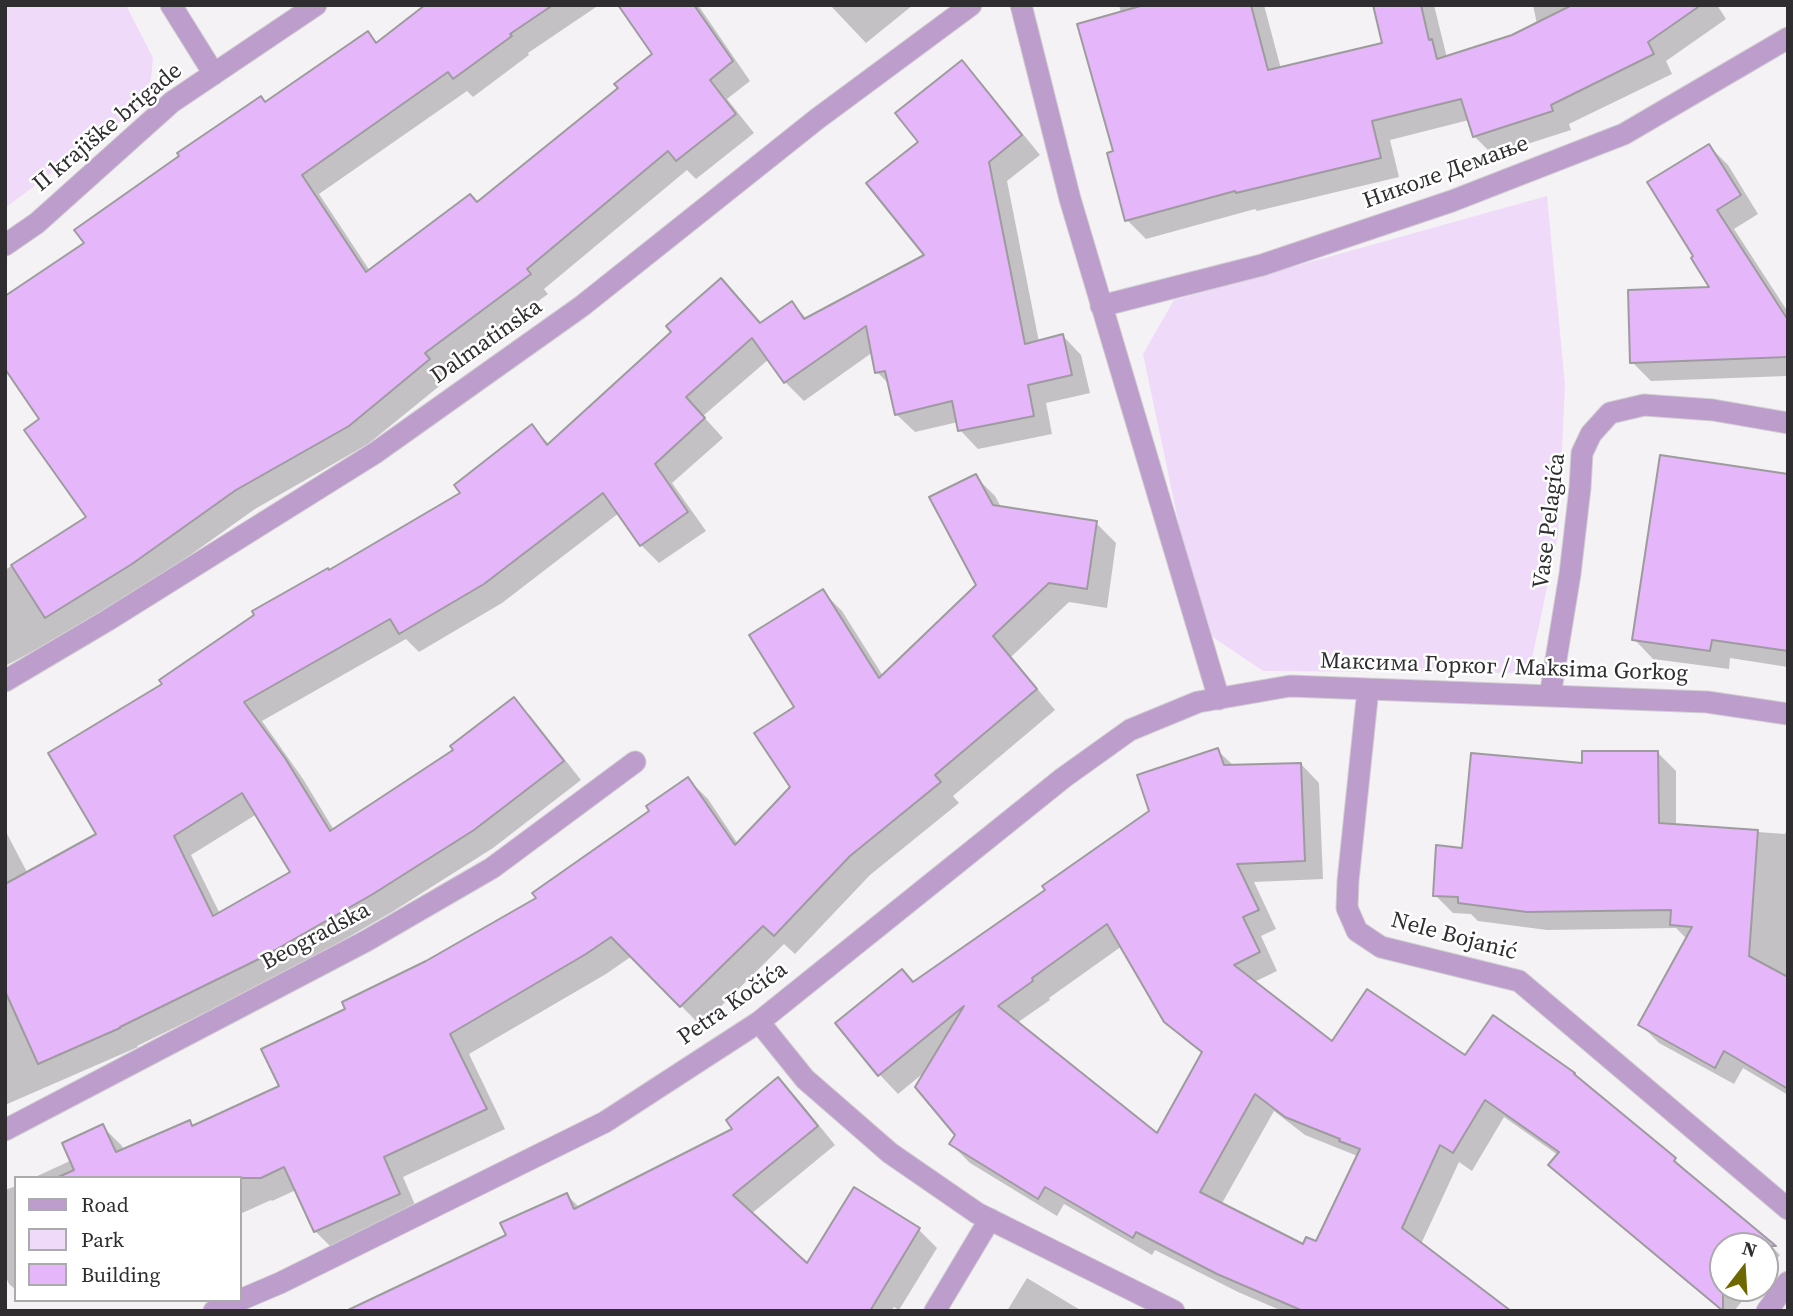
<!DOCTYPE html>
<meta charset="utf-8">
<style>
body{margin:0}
#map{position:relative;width:1793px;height:1316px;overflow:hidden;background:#f5f2f6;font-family:"Source Serif 4",serif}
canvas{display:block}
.frame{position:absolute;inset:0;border:7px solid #2f2d2f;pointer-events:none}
.legend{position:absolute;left:14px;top:1176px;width:228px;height:126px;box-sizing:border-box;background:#fff;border:2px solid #acabac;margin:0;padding:9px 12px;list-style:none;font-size:21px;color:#2f2d2f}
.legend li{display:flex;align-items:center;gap:14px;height:35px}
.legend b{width:35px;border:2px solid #acabac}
.north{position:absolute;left:1709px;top:1232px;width:70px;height:70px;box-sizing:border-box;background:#fff;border:2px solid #acabac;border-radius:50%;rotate:17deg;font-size:19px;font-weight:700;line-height:28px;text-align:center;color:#2f2d2f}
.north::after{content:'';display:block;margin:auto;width:24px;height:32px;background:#6f6800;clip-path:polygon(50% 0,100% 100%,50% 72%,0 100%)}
</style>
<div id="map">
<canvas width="1793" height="1316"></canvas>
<div class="frame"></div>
<ul class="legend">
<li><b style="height:9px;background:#bd9dcb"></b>Road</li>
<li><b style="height:19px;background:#efdaf9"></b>Park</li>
<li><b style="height:19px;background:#e5b6fa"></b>Building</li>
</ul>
<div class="north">N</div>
</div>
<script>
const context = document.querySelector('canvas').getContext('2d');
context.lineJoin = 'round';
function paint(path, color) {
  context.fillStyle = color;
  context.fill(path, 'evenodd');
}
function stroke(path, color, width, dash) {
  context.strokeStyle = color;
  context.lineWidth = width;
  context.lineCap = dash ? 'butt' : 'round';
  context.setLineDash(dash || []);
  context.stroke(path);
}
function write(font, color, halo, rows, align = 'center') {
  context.font = font + ' "Source Serif 4",serif';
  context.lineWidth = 5;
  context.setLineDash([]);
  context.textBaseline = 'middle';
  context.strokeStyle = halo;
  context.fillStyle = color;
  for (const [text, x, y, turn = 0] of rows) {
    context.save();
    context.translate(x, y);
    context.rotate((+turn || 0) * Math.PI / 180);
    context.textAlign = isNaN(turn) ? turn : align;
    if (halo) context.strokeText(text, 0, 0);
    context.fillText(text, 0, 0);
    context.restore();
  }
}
paint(new Path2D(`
 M 5,5 L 126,5 L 153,58 L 151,79 L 140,107 L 5,208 Z
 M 1547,196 L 1565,385 L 1558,535 L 1529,673 L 1263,671 L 1201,629 L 1143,354 L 1174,300 Z`), '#efdaf9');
paint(new Path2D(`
 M 428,5 L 599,5 L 528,53 L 529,55 L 473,97 L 467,91 L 319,194 L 370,271 L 478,204 L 620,88 L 654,55 L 620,5 L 698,5 L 750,81 L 727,99 L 754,133 L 696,179 L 687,170 L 544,289 L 548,294 L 442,372 L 448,379 L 368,444 L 255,509 L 151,583 L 64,635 L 5,666 L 5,570 L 89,518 L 42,419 L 86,243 L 266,104 L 368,33 L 378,43 Z
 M 830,5 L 913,5 L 866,43 Z
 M 1119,5 L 1264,5 L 1281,69 L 1384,45 L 1375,5 L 1434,5 L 1447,58 L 1538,29 L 1533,5 L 1717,5 L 1726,19 L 1666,61 L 1672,74 L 1569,124 L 1571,130 L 1493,155 L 1474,136 L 1469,120 L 1390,140 L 1399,177 L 1257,211 L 1255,209 L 1146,239 L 1127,220 L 1115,152 L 1121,13 Z
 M 961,62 L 980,81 L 1040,155 L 1007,181 L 1039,342 L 1063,336 L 1081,355 L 1090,393 L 1046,403 L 1052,434 L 978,449 L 960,430 L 958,422 L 915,432 L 896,414 L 889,384 L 877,372 L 873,352 L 804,401 L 785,382 L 769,359 L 703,416 L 723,438 L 672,483 L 706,531 L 659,563 L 641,545 L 619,513 L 502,603 L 419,652 L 406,639 L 262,721 L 303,779 L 334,830 L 456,750 L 514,699 L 532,718 L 581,780 L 493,848 L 392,912 L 281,976 L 137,1046 L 138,1047 L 5,1105 L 5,830 L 28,874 L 98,835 L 165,685 L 329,572 L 463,493 L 532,427 L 550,445 L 739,299 L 762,325 L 792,303 L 807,319 L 926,255 L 920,142 ZM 257,814 L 293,873 L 220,914 L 191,855 Z
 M 1709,146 L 1728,165 L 1758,214 L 1734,229 L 1788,312 L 1788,377 L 1787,376 L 1651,381 L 1632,362 L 1712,288 Z
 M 975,476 L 995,496 L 1002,509 L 1096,523 L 1116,543 L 1107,608 L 1069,602 L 1011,657 L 1055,710 L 953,796 L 959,803 L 870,875 L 795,954 L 784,944 L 701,1026 L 632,956 L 606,974 L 469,1054 L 505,1129 L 403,1177 L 419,1214 L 335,1251 L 315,1231 L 296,1190 L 272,1201 L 271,1200 L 240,1214 L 240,1178 L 33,1178 L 72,1160 L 102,1126 L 122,1146 L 124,1150 L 189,1122 L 195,1127 L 282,1087 L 348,1010 L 538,898 L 652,812 L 688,779 L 708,799 L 738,844 L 793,787 L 796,708 L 822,591 L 842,611 L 883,676 L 978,586 Z
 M 1788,476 L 1788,667 L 1730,658 L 1729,669 L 1653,659 L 1634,639 Z
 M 1217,750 L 1234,766 L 1301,764 L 1319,783 L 1323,879 L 1254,882 L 1276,929 L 1261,936 L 1277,971 L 1254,982 L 1332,1043 L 1465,1057 L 1494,1017 L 1574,1074 L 1588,1088 L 1675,1160 L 1693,1178 L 1762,1237 L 1780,1255 L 1765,1273 L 1765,1246 L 1723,1246 L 1723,1288 L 1753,1288 L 1734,1311 L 1722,1311 L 1569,1183 L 1550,1165 L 1558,1155 L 1504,1117 L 1472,1171 L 1459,1162 L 1421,1244 L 1508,1311 L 1282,1311 L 1238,1292 L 1155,1250 L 1152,1255 L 1064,1204 L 1057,1216 L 970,1163 L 951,1144 L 957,1135 L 926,1071 L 898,1094 L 880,1075 L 837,1023 L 914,983 L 1047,890 L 1151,812 ZM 1122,946 L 1165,1021 L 1185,1040 L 1203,1054 L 1158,1136 L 1017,1023 L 1050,1000 L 1049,998 ZM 1274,1111 L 1305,1135 L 1355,1155 L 1358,1157 L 1317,1243 L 1304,1247 L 1221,1205 Z
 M 1658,753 L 1676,771 L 1676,826 L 1785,834 L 1788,826 L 1788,1095 L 1743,1068 L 1734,1084 L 1659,1043 L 1641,1025 L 1687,939 L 1676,928 L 1547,930 L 1478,921 L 1471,914 L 1453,913 L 1435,895 L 1464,850 L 1584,765 Z
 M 778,1079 L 796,1097 L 835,1145 L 751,1214 L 808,1266 L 919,1230 L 937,1248 L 899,1310 L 894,1307 L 891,1311 L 372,1311 L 508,1236 L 567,1195 L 580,1208 L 735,1129 Z
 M 16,1186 L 16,1290 L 9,1284 L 5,1275 L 5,1190 Z
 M 1027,1278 L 1082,1311 L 1007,1311 Z`), '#0003');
const building = new Path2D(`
 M 425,5 L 553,5 L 510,34 L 512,36 L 453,79 L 448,72 L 302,175 L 366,272 L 470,194 L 477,202 L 618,88 L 614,84 L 652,54 L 618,5 L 694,5 L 733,61 L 710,80 L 736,114 L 676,161 L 668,151 L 527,269 L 531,274 L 425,353 L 430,359 L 349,426 L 236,490 L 132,564 L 45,618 L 11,565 L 86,517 L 24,430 L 39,419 L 5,369 L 5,296 L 84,243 L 74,230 L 179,156 L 177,153 L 261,96 L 265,102 L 368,31 L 376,43 Z
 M 1144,5 L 1251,5 L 1268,70 L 1382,43 L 1373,5 L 1421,5 L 1429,40 L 1432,39 L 1437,59 L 1512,35 L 1572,5 L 1701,5 L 1648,42 L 1654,54 L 1551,105 L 1553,111 L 1473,137 L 1461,99 L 1372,121 L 1381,158 L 1236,193 L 1235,191 L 1125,221 L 1107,153 L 1113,151 L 1077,24 Z
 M 962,60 L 1022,135 L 989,162 L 1025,344 L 1063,334 L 1072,375 L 1028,385 L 1034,416 L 958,431 L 952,401 L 895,415 L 885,371 L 875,373 L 866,326 L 784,383 L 752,338 L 686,397 L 705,418 L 655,464 L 688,512 L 640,546 L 603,493 L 484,584 L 399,634 L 390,619 L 244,702 L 285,758 L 330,831 L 453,750 L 450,746 L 514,697 L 564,761 L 474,830 L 373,894 L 263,957 L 120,1027 L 120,1028 L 38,1064 L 5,991 L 5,884 L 96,834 L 48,753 L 162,684 L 159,680 L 254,615 L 252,611 L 328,568 L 329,570 L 460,493 L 454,485 L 532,424 L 547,445 L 671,332 L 666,326 L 721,278 L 760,323 L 792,301 L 804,319 L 924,255 L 866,183 L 918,142 L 895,113 ZM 242,793 L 290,872 L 213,916 L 174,836 Z
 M 1709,144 L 1741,195 L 1717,210 L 1788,320 L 1788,357 L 1630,363 L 1628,290 L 1709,287 L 1691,258 L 1693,256 L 1647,182 Z
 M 1660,455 L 1788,474 L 1788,651 L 1712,640 L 1710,651 L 1632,640 Z
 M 976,474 L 993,505 L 1097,521 L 1087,589 L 1049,583 L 993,636 L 1037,689 L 935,775 L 941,782 L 850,856 L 774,936 L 763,926 L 680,1007 L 611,937 L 586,954 L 450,1034 L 487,1109 L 384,1157 L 400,1194 L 314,1232 L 284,1167 L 261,1178 L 56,1178 L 74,1170 L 62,1143 L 103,1124 L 116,1152 L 190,1120 L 192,1126 L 279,1086 L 261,1049 L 345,1009 L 342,1002 L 426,961 L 536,898 L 532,893 L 649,811 L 646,806 L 688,777 L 735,845 L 790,787 L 754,733 L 794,707 L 749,635 L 823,589 L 879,678 L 976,585 L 929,497 Z
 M 1218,748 L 1224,765 L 1301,763 L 1305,861 L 1237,864 L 1259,910 L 1243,917 L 1260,952 L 1234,965 L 1332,1041 L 1367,989 L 1465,1055 L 1493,1015 L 1575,1073 L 1574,1074 L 1676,1158 L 1674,1161 L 1776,1246 L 1723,1246 L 1723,1311 L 1548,1165 L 1559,1152 L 1485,1100 L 1453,1153 L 1440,1145 L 1402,1228 L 1511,1311 L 1303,1311 L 1217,1274 L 1136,1232 L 1133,1238 L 1045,1187 L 1038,1199 L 949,1144 L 955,1135 L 915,1087 L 964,1006 L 878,1076 L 835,1023 L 902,969 L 913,982 L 1045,890 L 1042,886 L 1149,811 L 1137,775 ZM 1107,924 L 1164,1022 L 1202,1052 L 1157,1133 L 998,1006 L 1033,981 L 1032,978 ZM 1255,1094 L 1285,1117 L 1340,1139 L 1339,1141 L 1360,1149 L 1316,1241 L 1306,1237 L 1303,1244 L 1200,1192 Z
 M 1582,751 L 1658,751 L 1659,823 L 1758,830 L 1749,956 L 1788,977 L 1788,1089 L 1724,1051 L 1715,1068 L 1638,1025 L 1692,927 L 1670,925 L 1671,910 L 1527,912 L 1458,903 L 1458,897 L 1433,896 L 1436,845 L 1462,848 L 1471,753 L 1582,763 Z
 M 778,1077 L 818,1126 L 733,1195 L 807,1263 L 854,1187 L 920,1228 L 870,1311 L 346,1311 L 506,1235 L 500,1223 L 567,1193 L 574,1209 L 732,1129 L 726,1120 Z`);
paint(building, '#e5b6fa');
stroke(building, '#9e9b9f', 2);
const street = new Path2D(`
 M 171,5 L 214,74
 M 1021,5 L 1070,199 L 1219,699
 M 5,245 L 37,223 L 172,102 L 316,5
 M 1101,306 L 1262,265 L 1452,201 L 1624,134 L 1788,38
 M 5,681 L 108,620 L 375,453 L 582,306 L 817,119 L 971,5
 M 1368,689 L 1348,881 L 1347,908 L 1357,931 L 1381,947 L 1519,981 L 1788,1209
 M 1550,696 L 1570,574 L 1580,488 L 1582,453 L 1591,434 L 1610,413 L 1644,405 L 1713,410 L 1788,423
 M 759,1022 L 805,1079 L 890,1153 L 977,1213 L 1174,1311
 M 5,1130 L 366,941 L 492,868 L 635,762
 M 240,1300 L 280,1283 L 605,1122 L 759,1022 L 1063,778 L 1130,730 L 1198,702 L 1290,686 L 1707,702 L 1788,714
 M 214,1311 L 239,1300
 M 935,1311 L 990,1219
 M 1767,1311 L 1788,1282`);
stroke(street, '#d1cfd2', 23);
stroke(street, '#bd9dcb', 21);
write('23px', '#2f2d2f', '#fff', [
 ["II krajiške brigade",108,128,-40],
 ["Николе Демање",1446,173,-20],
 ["Dalmatinska",487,342,-35],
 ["Vase Pelagića",1550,521,-83],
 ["Максима Горког / Maksima Gorkog",1504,668,2],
 ["Beogradska",316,937,-28],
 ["Nele Bojanić",1454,937,15],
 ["Petra Kočića",733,1004,-35]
]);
</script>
